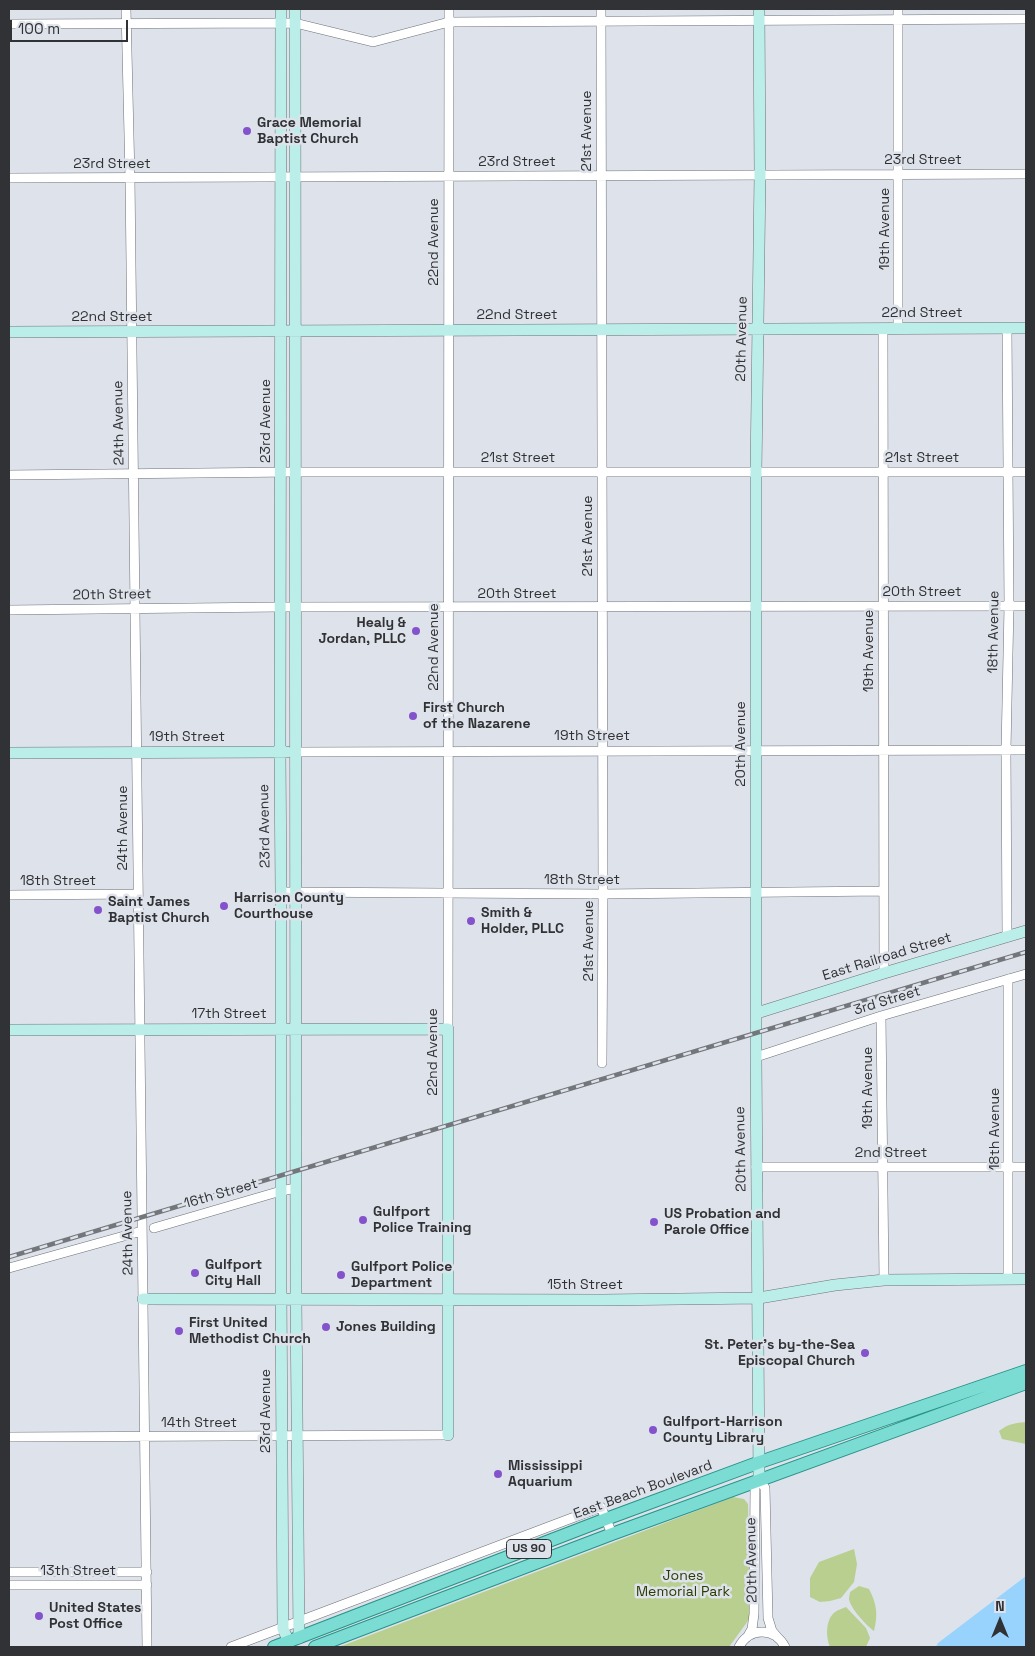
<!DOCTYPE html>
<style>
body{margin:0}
#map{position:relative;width:1035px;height:1656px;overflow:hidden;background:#dee2ea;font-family:"Space Grotesk",sans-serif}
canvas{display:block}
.frame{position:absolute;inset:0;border:10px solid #313235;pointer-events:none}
.north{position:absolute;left:975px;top:1596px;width:50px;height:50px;-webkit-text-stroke:4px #dee2ea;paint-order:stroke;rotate:0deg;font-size:14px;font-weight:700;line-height:20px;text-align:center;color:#313235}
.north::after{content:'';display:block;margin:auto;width:18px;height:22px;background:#313235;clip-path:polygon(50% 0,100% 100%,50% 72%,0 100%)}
.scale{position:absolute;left:10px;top:20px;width:118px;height:22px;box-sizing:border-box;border:2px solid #313235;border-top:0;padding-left:6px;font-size:15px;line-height:18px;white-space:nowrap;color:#313235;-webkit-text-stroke:4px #dee2ea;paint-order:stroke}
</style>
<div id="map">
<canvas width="1035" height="1656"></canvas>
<div class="frame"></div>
<div class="north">N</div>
<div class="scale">100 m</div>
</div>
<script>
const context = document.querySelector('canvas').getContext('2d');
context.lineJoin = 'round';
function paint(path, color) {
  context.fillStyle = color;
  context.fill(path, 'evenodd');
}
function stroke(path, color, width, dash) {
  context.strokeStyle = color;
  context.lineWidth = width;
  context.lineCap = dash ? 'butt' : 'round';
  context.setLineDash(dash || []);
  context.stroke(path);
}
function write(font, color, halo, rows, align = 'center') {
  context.font = font + ' "Space Grotesk",sans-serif';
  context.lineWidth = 5;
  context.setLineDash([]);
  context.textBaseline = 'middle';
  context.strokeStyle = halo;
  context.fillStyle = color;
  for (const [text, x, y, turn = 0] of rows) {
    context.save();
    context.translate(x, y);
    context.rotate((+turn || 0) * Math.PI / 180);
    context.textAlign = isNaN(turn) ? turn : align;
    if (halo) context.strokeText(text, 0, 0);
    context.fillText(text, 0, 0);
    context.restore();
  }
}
paint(new Path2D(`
 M 1026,1422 L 1026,1444 L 1002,1439 L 999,1431 C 1008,1424 1015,1423 1026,1422 Z
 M 733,1497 L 744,1499 L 748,1504 L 750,1618 L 729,1647 L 339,1647 Z
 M 854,1549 L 857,1564 L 854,1582 L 841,1598 L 830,1601 L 820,1602 L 810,1597 L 810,1578 L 819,1562 Z
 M 859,1586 L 869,1589 C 877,1604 878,1615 874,1631 C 867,1626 850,1608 849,1599 C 849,1597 850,1594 850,1592 Z
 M 846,1607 L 866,1628 L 870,1638 L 866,1647 L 830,1647 C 826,1637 825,1620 835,1612 C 838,1610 843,1608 846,1607 Z`), '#b8cf90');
paint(new Path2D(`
 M 1026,1576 L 1026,1647 L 936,1647 L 938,1643 Z`), '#97d3fc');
const street = new Path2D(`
 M 126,9 L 130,178 L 147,1647
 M 601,9 L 603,894 L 602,1063
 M 9,24 L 295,23 L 373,42 L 449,22 L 1026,19
 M 9,178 L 1026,174
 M 1007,328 L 1009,606 L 1006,750 L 1007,937
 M 883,329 L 884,973
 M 898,329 L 898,9
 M 9,475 L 295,472 L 1026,472
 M 9,610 L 280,607 L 1026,606
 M 296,752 L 1026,750
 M 281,892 L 603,894 L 884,891
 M 9,895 L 138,894
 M 1008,979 L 1008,1279
 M 881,1016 L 884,1280
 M 448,1029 L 449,9
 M 756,1057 L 881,1016 L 1026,974
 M 756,1167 L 1026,1167
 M 154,1228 L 281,1191 L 296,1188
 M 9,1268 L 142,1231
 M 9,1437 L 448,1435
 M 759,1479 L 765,1488 L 768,1618 L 772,1631 L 778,1638
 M 9,1572 L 147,1572
 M 9,1585 L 147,1585
 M 748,1636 L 752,1629 L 754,1614 L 755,1487 L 759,1479
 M 231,1647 L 601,1507 L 612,1534
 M 739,1647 C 749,1627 775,1627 785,1647`);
const secondary = new Path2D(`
 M 281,9 L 280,752 L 281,892 L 281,1288 L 283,1629 L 289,1642
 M 295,9 L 296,1299 L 299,1638
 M 759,9 L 760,174 L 756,472 L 756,1057 L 759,1479
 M 9,332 L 1026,328
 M 9,753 L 287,752
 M 757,1013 L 884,973 L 1026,931
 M 9,1030 L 448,1029 L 448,1435
 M 143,1299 L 602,1300 L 759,1298 L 835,1285 L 884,1280 L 1026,1279`);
const primary = new Path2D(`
 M 274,1647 L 606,1519 L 760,1462 L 1026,1371
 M 315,1647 L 612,1534 L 1026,1383`);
stroke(street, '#6d7178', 10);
stroke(secondary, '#6d7178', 12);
stroke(primary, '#279288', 14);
stroke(street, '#fff', 9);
stroke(secondary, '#bceee9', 11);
stroke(primary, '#7adcd3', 12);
const rail = new Path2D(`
 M 9,1257 L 1026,952`);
stroke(rail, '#73767b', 4.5);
stroke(rail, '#dee2ea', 2.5, [8]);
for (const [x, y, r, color] of [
 [247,131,5,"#8453cc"],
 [416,631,5,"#8453cc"],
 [413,716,5,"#8453cc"],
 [224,906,5,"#8453cc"],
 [98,910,5,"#8453cc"],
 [471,921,5,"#8453cc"],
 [363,1220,5,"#8453cc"],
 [654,1222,5,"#8453cc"],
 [195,1273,5,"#8453cc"],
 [341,1275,5,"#8453cc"],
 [326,1327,5,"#8453cc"],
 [179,1331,5,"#8453cc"],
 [865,1353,5,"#8453cc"],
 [653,1430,5,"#8453cc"],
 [498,1474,5,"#8453cc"],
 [39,1616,5,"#8453cc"]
]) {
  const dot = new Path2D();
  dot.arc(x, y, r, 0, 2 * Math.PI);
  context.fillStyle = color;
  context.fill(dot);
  stroke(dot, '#dee2ea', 2);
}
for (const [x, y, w] of [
 [529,1549,45]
]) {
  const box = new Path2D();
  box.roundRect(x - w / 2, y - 9.5, w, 19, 4);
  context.fillStyle = '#dee2ea';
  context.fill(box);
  stroke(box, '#313235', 1);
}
write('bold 12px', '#313235', null, [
 ["US 90",529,1549]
]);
write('bold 14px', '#313235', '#dee2ea', [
 ["Grace Memorial",257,123],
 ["Baptist Church",257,139],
 ["Healy &",406,623,"right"],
 ["Jordan, PLLC",406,639,"right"],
 ["First Church",423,708],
 ["of the Nazarene",423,724],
 ["Harrison County",234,898],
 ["Courthouse",234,914],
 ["Saint James",108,902],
 ["Baptist Church",108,918],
 ["Smith &",481,913],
 ["Holder, PLLC",481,929],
 ["Gulfport",373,1212],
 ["Police Training",373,1228],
 ["US Probation and",664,1214],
 ["Parole Office",664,1230],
 ["Gulfport",205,1265],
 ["City Hall",205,1281],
 ["Gulfport Police",351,1267],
 ["Department",351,1283],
 ["First United",189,1323],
 ["Methodist Church",189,1339],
 ["Jones Building",336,1327],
 ["St. Peter's by-the-Sea",855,1345,"right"],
 ["Episcopal Church",855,1361,"right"],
 ["Gulfport-Harrison",663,1422],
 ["County Library",663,1438],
 ["Mississippi",508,1466],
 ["Aquarium",508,1482],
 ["United States",49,1608],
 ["Post Office",49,1624]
], 'left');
write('14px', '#313235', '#dee2ea', [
 ["21st Avenue",587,131,-90],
 ["23rd Street",923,160],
 ["23rd Street",517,162],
 ["23rd Street",112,164],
 ["19th Avenue",885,229,-90],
 ["22nd Avenue",434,242,-90],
 ["22nd Street",922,313],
 ["22nd Street",517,315],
 ["22nd Street",112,317],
 ["20th Avenue",742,339,-89],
 ["23rd Avenue",266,421,-90],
 ["24th Avenue",119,423,-91],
 ["21st Street",518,458],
 ["21st Street",922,458],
 ["21st Avenue",588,536,-90],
 ["20th Street",922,592],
 ["20th Street",517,594],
 ["20th Street",112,595,-1],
 ["18th Avenue",994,632,-89],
 ["22nd Avenue",434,647,-90],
 ["19th Avenue",869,651,-90],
 ["19th Street",592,736],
 ["19th Street",187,737],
 ["20th Avenue",741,744,-90],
 ["23rd Avenue",265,826,-91],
 ["24th Avenue",123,828,-90],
 ["18th Street",582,880],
 ["18th Street",58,881],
 ["21st Avenue",589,941,-90],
 ["East Railroad Street",887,957,-17],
 ["3rd Street",887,1001,-17],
 ["17th Street",229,1014],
 ["22nd Avenue",433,1052,-90],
 ["19th Avenue",868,1088,-90],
 ["18th Avenue",995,1129,-90],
 ["20th Avenue",741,1149,-91],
 ["2nd Street",891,1153],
 ["16th Street",221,1194,-16],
 ["24th Avenue",128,1233,-91],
 ["15th Street",585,1285],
 ["23rd Avenue",266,1411,-90],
 ["14th Street",199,1423],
 ["East Beach Boulevard",643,1490,-20],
 ["20th Avenue",752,1560,-91],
 ["13th Street",78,1571]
]);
write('14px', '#2c3b01', '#dee2ea', [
 ["Jones",683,1576],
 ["Memorial Park",683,1592]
]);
</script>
